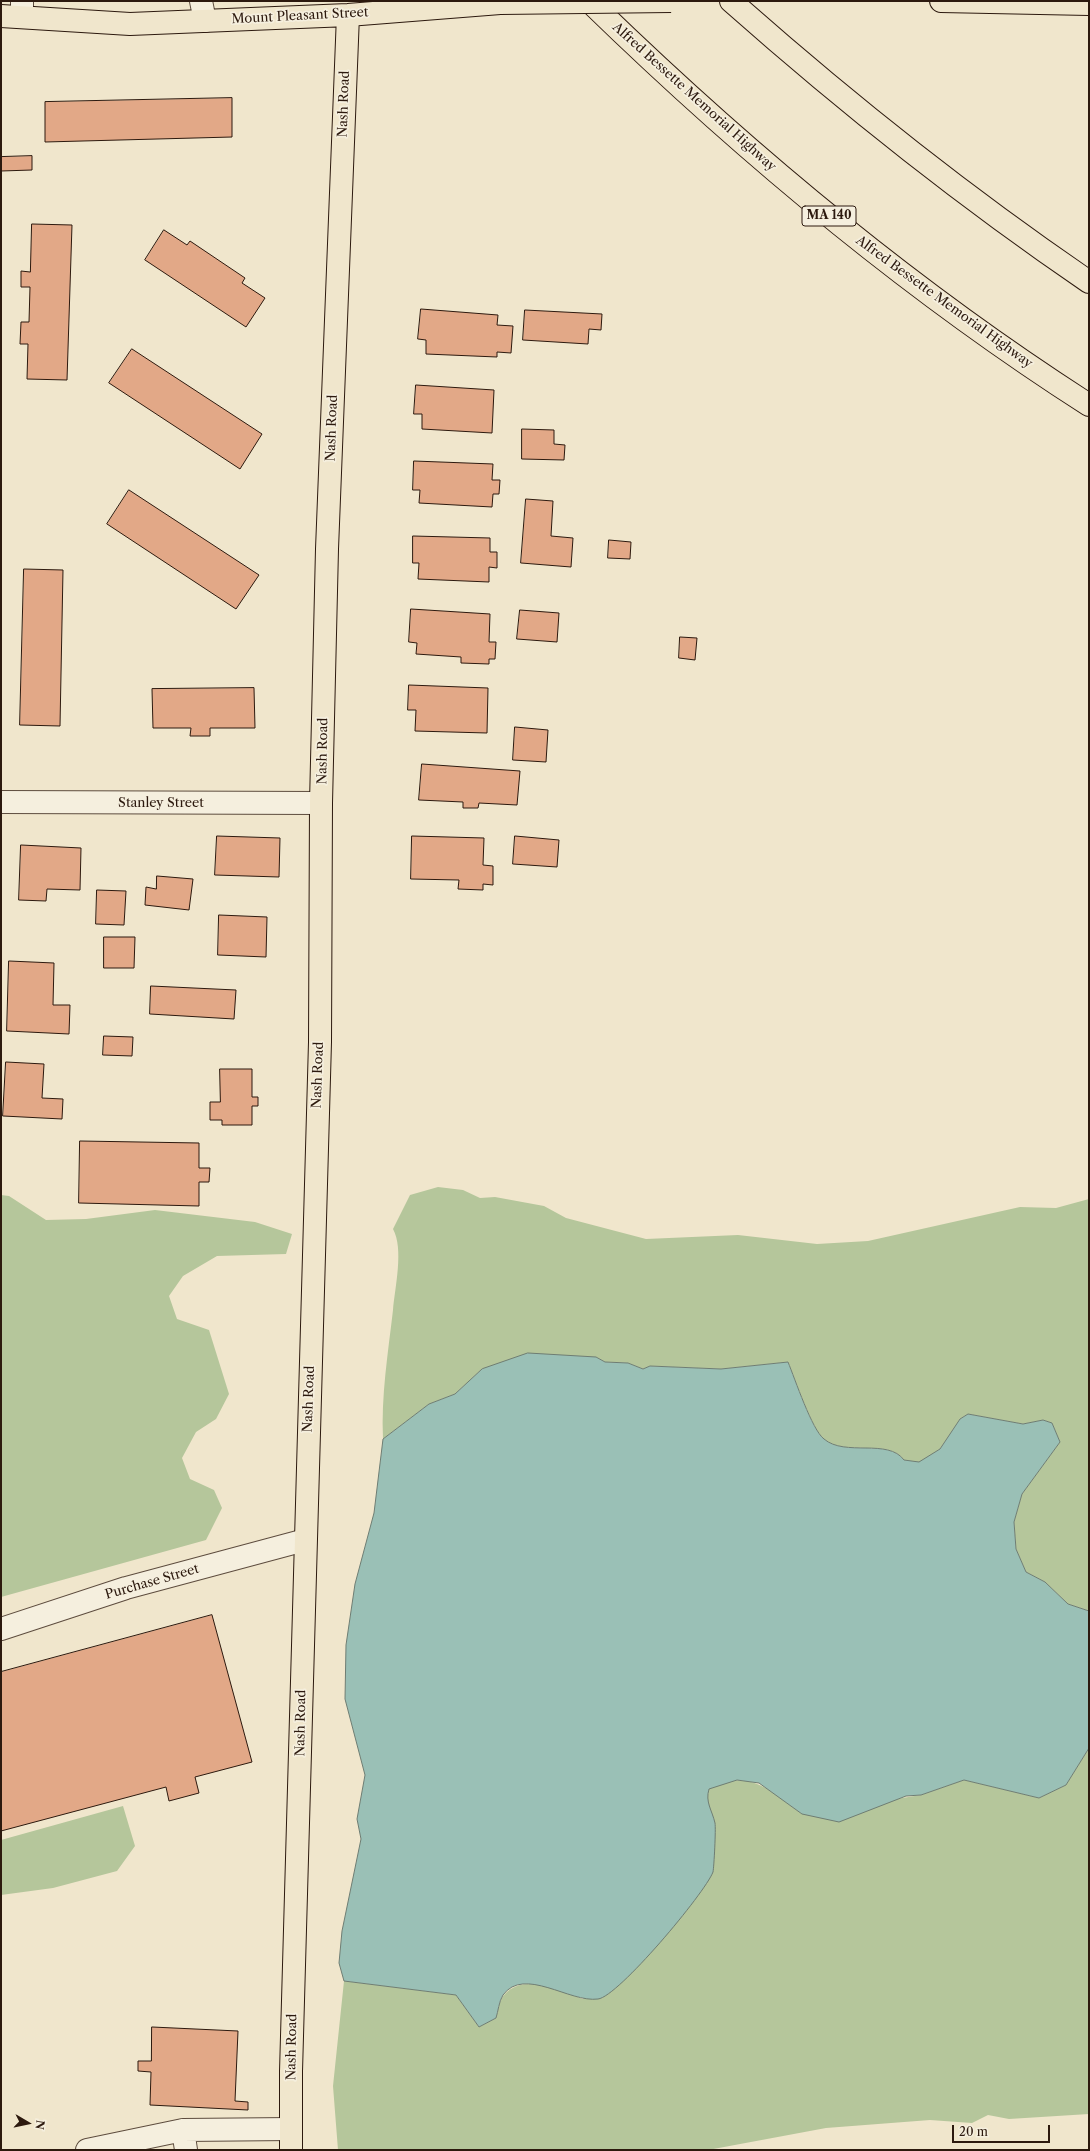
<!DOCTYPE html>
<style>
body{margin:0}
#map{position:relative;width:1090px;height:2151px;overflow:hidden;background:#f0e6cc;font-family:"Libre Caslon Text",serif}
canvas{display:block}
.frame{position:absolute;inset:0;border:2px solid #2c190e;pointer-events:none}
.north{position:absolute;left:8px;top:2103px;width:40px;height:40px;-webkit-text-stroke:3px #f5efde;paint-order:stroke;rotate:99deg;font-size:11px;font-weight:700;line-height:16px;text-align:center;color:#2c190e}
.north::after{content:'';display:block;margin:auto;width:14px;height:18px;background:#2c190e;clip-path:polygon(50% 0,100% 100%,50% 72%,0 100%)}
.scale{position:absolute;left:952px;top:2125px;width:98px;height:18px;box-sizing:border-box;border:2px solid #2c190e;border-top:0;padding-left:5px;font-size:12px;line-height:14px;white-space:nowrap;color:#2c190e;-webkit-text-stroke:3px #f5efde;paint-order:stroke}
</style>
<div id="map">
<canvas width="1090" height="2151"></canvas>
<div class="frame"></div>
<div class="north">N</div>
<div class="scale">20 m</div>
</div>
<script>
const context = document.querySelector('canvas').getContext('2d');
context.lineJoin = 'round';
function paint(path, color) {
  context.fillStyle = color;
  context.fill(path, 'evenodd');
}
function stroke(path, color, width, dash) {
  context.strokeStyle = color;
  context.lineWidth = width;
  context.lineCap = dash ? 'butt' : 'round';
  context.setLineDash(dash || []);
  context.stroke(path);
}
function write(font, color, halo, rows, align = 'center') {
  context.font = font + ' "Libre Caslon Text",serif';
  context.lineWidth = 3.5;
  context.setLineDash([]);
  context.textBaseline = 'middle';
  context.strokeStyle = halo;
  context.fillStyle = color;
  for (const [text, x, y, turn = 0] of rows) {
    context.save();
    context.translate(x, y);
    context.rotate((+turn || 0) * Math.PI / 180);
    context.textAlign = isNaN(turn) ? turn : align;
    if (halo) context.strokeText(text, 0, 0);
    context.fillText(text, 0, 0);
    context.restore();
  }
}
paint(new Path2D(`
 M 438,1187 L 463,1190 L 480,1198 L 495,1197 L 544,1206 L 566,1218 L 646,1239 L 738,1235 L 817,1244 L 868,1241 L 1020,1207 L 1056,1208 L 1089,1199 L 1089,1611 L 1068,1604 L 1045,1582 L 1026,1572 L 1016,1549 L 1014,1522 L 1022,1494 L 1060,1442 L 1052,1423 L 1043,1420 L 1023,1424 L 968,1414 L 960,1419 L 940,1449 L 919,1463 L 904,1460 C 889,1438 845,1457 824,1439 C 812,1429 795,1379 788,1362 L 721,1369 L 650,1366 L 643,1369 L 628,1363 L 605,1362 L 596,1357 L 482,1369 L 455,1394 L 429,1404 L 383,1439 C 381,1396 388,1353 393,1310 C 395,1287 404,1249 393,1229 L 410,1195 Z
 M 1,1195 L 9,1196 L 46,1220 L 86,1219 L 155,1210 L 255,1222 L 292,1234 L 286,1254 L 217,1256 L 183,1276 L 169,1296 L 177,1319 L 209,1330 L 229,1394 L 216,1419 L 196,1432 L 182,1458 L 190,1479 L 214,1490 L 222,1508 L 206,1540 L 1,1597 Z
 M 1089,1748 L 1089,2114 L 1009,2119 L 988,2115 L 972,2123 L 930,2120 L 826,2128 L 708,2150 L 338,2150 L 333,2086 L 344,1981 L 456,1995 L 479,2027 L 496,2018 C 498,2012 499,2000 504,1995 C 524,1972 560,1991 583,1999 L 715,1825 L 706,1798 L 709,1789 C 749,1767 770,1791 802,1814 L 921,1795 L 964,1780 L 1039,1798 L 1066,1785 Z
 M 123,1806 L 135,1846 L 117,1871 L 53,1888 L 1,1895 L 1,1840 Z`), '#b5c69b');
const water = new Path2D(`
 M 528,1353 L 596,1357 L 605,1362 L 628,1363 L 643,1369 L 650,1366 L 721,1369 L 788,1362 C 795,1379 812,1430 824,1439 C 845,1457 888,1438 904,1460 L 919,1462 L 940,1449 L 960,1419 L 968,1414 L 1023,1424 L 1043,1420 L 1052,1423 L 1060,1442 L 1022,1494 L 1014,1522 L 1016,1549 L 1026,1572 L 1045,1582 L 1068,1604 L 1089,1611 L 1089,1748 L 1066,1785 L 1039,1798 L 964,1780 L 921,1795 L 906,1796 L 839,1822 L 802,1814 L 759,1783 L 737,1780 L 709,1789 C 705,1802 712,1810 715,1823 C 716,1829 714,1867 713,1872 C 705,1893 618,1997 598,1999 C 570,2003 524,1966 503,1995 C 499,2001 498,2012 496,2018 L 479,2027 L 456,1995 L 344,1981 L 339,1963 L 342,1931 L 361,1839 L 357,1819 L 365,1775 L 345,1699 L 346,1645 L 355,1584 L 374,1513 L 383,1439 L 429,1404 L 455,1394 L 482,1369 Z`);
paint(water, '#9ac0b6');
stroke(water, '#6e7d73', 1);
const building = new Path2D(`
 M 232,98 L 232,137 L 45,142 L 45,102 Z
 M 32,156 L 32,170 L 1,171 L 1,157 Z
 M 32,224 L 72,225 L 67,380 L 27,379 L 28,344 L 20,344 L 21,322 L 29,322 L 30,287 L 21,287 L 21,271 L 30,272 Z
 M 164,230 L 187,245 L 190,241 L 245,278 L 242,283 L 265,298 L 246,327 L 145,260 Z
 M 421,309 L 498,315 L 497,325 L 513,326 L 511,353 L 497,352 L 497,357 L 426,354 L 426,340 L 418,339 Z
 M 525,310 L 602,314 L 601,330 L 589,329 L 588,344 L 523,340 Z
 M 132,349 L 262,434 L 240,469 L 109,383 Z
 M 416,385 L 494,390 L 492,433 L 422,429 L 422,414 L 414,414 Z
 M 522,429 L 554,430 L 554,444 L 565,445 L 564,460 L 522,459 Z
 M 414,461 L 493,464 L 492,480 L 500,480 L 499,494 L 493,494 L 492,507 L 419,503 L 420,490 L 413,490 Z
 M 129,490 L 259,575 L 236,609 L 107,524 Z
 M 526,499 L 553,501 L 551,536 L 573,538 L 571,567 L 521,563 Z
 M 413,536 L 490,538 L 490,552 L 497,552 L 497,568 L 489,567 L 489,582 L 418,579 L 419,563 L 413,563 Z
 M 609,540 L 631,542 L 630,559 L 608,558 Z
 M 24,569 L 63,570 L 60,726 L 20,725 Z
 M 411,609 L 490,614 L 489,642 L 496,642 L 495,659 L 489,659 L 489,664 L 461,663 L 461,657 L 416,654 L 417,643 L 409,642 Z
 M 520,610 L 559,613 L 557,642 L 517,639 Z
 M 680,637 L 697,638 L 695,660 L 679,658 Z
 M 409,685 L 488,688 L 487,733 L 415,731 L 416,710 L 408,710 Z
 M 254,688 L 255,728 L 210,728 L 210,736 L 190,736 L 191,728 L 153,728 L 152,689 Z
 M 515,727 L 548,730 L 546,762 L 513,760 Z
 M 422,764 L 520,771 L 517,805 L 479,803 L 478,808 L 463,808 L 463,802 L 419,800 Z
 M 217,836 L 280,838 L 279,877 L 215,875 Z
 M 412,836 L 484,838 L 483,865 L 493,866 L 493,885 L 483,884 L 483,890 L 458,889 L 459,880 L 411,879 Z
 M 515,836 L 559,840 L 557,867 L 513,864 Z
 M 21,845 L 81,848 L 80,890 L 47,889 L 46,901 L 19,900 Z
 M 157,876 L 193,879 L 189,910 L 145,905 L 146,887 L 156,889 Z
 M 97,890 L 126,891 L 124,925 L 96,924 Z
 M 219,915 L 267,917 L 266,957 L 218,955 Z
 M 104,937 L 135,937 L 134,968 L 104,968 Z
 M 9,961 L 54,963 L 53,1005 L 70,1005 L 69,1034 L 7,1031 Z
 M 151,986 L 236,990 L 234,1019 L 150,1014 Z
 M 104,1036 L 133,1037 L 132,1056 L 103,1055 Z
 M 6,1062 L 44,1064 L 42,1098 L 63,1099 L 62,1119 L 3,1116 Z
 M 220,1069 L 252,1069 L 252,1097 L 258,1097 L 258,1106 L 252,1106 L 252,1125 L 222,1125 L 222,1120 L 210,1120 L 210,1102 L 220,1102 Z
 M 80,1141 L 199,1143 L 199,1168 L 210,1168 L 209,1182 L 199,1182 L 199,1206 L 79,1203 Z
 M 212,1615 L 252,1762 L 195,1777 L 199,1793 L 169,1801 L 166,1787 L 1,1831 L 1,1672 Z
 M 152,2027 L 238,2031 L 235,2101 L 248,2102 L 248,2110 L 150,2105 L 151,2072 L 138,2071 L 138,2061 L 151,2061 Z`);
paint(building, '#e2a887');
stroke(building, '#2c190e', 1);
const minor = new Path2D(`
 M 22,1 L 22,17
 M 201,1 L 205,21
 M 1,802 L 321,803
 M 1,1629 L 126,1588 L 305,1540
 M 183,2130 L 186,2150
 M 87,2150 L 183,2130 L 291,2129`);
const major = new Path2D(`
 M 941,1 L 1089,4
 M 1,16 L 130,24 L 348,15 L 500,3
 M 291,2150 L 291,2071 L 320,1042 L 321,803 L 327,549 L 348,15`);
const highway = new Path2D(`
 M 589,1 C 743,151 908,289 1089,405
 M 731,1 C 845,102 963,196 1089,282`);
stroke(minor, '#5d4c3e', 24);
stroke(major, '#2c190e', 24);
stroke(highway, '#2c190e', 24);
stroke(minor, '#f5efde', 22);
stroke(major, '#f0e6cc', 22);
stroke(highway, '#f0e6cc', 22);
const majorBridge = new Path2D(`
 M 500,3 L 671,1`);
stroke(majorBridge, '#2c190e', 24, []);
stroke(majorBridge, '#f0e6cc', 22);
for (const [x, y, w] of [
 [829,216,54]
]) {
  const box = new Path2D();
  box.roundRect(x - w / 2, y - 10, w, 20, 3);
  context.fillStyle = '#f5efde';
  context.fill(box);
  stroke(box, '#2c190e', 1);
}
write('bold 12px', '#2c190e', null, [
 ["MA 140",829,216]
]);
write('13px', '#2c190e', '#f5efde', [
 ["Mount Pleasant Street",300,16,-3],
 ["Alfred Bessette Memorial Highway",694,97,42],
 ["Nash Road",344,104,-88],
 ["Alfred Bessette Memorial Highway",944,302,36],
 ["Nash Road",332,428,-88],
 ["Nash Road",323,751,-89],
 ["Stanley Street",161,803],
 ["Nash Road",318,1075,-88],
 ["Nash Road",309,1399,-88],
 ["Purchase Street",152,1582,-16],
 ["Nash Road",301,1723,-89],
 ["Nash Road",292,2047,-89]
]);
</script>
